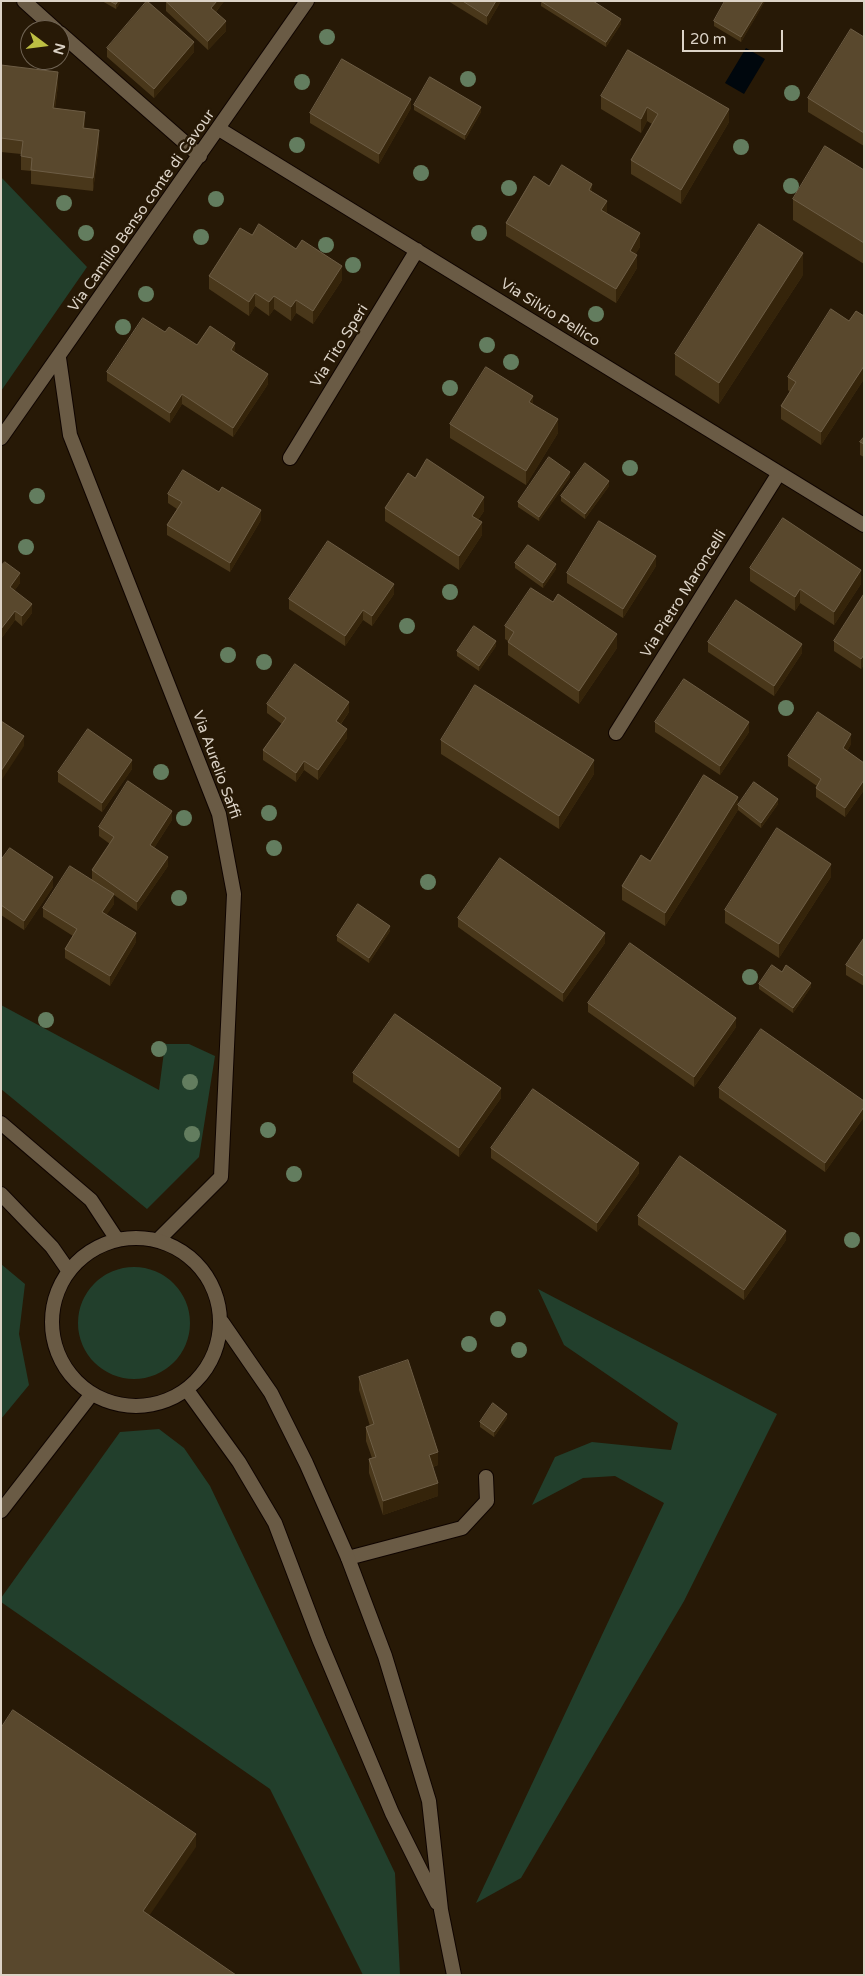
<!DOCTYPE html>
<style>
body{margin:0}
#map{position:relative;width:865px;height:1976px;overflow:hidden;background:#271906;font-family:"Varela Round",sans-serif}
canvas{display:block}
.frame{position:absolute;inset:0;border:2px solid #dcd3c7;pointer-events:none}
.north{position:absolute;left:20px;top:20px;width:50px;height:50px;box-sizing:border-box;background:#271906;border:1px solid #6f6353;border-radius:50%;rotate:105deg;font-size:14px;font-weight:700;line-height:20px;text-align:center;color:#dcd3c7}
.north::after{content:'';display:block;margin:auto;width:18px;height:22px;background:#bdbf43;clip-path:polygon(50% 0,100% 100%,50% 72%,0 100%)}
.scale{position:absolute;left:682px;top:30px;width:101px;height:22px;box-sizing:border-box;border:2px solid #dcd3c7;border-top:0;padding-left:6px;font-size:15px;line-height:18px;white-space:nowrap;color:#dcd3c7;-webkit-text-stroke:4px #271906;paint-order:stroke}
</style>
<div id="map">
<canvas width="865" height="1976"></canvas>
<div class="frame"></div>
<div class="north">N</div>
<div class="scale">20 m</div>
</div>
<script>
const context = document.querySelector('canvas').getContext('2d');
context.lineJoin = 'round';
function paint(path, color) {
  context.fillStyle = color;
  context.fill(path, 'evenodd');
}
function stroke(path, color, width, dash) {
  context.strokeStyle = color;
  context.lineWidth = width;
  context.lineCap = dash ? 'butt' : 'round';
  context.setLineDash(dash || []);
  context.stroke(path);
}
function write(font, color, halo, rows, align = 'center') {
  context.font = font + ' "Varela Round",sans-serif';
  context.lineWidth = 5;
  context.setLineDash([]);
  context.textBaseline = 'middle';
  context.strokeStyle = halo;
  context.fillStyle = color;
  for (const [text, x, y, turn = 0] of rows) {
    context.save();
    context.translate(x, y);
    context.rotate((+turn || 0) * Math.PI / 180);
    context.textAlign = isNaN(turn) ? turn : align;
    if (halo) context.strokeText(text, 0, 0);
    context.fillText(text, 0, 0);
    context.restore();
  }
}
paint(new Path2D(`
 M 1,177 L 87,267 L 1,391 Z
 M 1,1005 L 159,1090 L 165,1044 L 189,1044 L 215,1056 L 199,1157 L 147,1209 L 1,1089 Z
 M 1,1264 L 25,1284 L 19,1334 L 29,1385 L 1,1419 Z
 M78 1323a56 56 0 1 1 112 0a56 56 0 1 1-112 0Z
 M 538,1289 L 777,1414 L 684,1601 L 521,1878 L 476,1903 L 664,1503 L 615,1476 L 583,1478 L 532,1505 L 555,1457 L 592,1442 L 671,1450 L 678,1423 L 564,1345 Z
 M 159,1429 L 184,1448 L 210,1486 L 395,1873 L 400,1975 L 363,1975 L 270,1789 L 1,1602 L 1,1598 L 120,1432 Z`), '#223f2c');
paint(new Path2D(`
 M 746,48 L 765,59 L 744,94 L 725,83 Z`), '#00070d');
const service = new Path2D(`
 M 348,1558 L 462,1528 L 487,1501 L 486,1477`);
const minor = new Path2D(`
 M 24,1 L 56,30
 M 60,33 L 200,156
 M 219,129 L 864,525
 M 59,358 L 70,435 L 219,814 L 234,894 L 221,1177 L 159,1239
 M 1,438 L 307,1
 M 290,458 L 417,250
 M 616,733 L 779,473
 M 1,1511 L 91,1395`);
const tertiary = new Path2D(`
 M 1,1123 L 91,1200 L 116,1238
 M 1,1194 L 52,1247 L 68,1270
 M52 1322a84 84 0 1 1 168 0a84 84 0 1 1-168 0Z
 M 222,1322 L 271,1393 L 306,1463 L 348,1558 L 385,1656 L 429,1801 L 441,1910 L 454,1975
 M 187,1390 L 239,1462 L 275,1523 L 319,1639 L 392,1813 L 437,1903`);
stroke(service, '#0f0400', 16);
stroke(minor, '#0f0400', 16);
stroke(tertiary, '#0f0400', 16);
stroke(service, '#6a5b45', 14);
stroke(minor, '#6a5b45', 14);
stroke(tertiary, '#6a5b45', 14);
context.fillStyle = '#637d5f';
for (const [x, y] of [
 [327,37],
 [468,79],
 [302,82],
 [792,93],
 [297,145],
 [741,147],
 [421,173],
 [791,186],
 [509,188],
 [216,199],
 [64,203],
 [86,233],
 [479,233],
 [201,237],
 [326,245],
 [353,265],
 [146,294],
 [596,314],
 [123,327],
 [487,345],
 [511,362],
 [450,388],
 [630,468],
 [37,496],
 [26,547],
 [450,592],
 [407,626],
 [228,655],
 [264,662],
 [786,708],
 [161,772],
 [269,813],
 [184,818],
 [274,848],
 [428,882],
 [179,898],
 [750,977],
 [46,1020],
 [159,1049],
 [190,1082],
 [268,1130],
 [192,1134],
 [294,1174],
 [852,1240],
 [498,1319],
 [469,1344],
 [519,1350]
]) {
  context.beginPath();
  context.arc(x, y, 8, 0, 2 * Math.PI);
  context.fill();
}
paint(new Path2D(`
 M 102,1 L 121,1 L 116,9 Z
 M 224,1 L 216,12 L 226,31 L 208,50 L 166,11 L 166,2 Z
 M 448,1 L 501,1 L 487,25 Z
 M 541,1 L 621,24 L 606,47 L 541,6 Z
 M 765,1 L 741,42 L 714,26 L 714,21 Z
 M 864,37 L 864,146 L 808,112 L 808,98 Z
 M 107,48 L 194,52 L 154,98 L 107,57 Z
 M 1,65 L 58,85 L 55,108 L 85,125 L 84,128 L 99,144 L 93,191 L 31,184 L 31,171 L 21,170 L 21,154 L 1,152 Z
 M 601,96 L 729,122 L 681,204 L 631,174 L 631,160 L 652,124 L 647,121 L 641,133 L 601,109 Z
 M 414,105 L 481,112 L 465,140 L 414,110 Z
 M 411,108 L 379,164 L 310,123 L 310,113 Z
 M 864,170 L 864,264 L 793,220 L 793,199 Z
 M 549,186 L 592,192 L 607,213 L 640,247 L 635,254 L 637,268 L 616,303 L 506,236 L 506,223 Z
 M 252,235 L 342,280 L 313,324 L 296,313 L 291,321 L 274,309 L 269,316 L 255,306 L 249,316 L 209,289 L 209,276 Z
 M 803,275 L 719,404 L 675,375 L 675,354 Z
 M 864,316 L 864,379 L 821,445 L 781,419 L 781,406 L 790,392 L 788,390 L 788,377 L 849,321 Z
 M 165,332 L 197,345 L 235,352 L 268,384 L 233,437 L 182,404 L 170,423 L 107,381 L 107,372 Z
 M 533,404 L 558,433 L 526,485 L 450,438 L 450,424 Z
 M 864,437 L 864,457 L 860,455 L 860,442 Z
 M 570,477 L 539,521 L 518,507 L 518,502 Z
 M 415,478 L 484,511 L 478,520 L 482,535 L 459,570 L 385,521 L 385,508 Z
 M 609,486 L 585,519 L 561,501 L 561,496 Z
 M 168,494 L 261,520 L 230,572 L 167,535 L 167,525 L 177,509 L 168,503 Z
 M 515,563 L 556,569 L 543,588 L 515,568 Z
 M 1,566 L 20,583 L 14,591 L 32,613 L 22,626 L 15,620 L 1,639 Z
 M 656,566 L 623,618 L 567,583 L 567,573 Z
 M 750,568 L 861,584 L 834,625 L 800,603 L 795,611 L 750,581 Z
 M 394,594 L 372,626 L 363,620 L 345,646 L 289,609 L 289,599 Z
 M 864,594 L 864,665 L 861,669 L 834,651 L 834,641 Z
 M 505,626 L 617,648 L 579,704 L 508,655 L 508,641 L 505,639 Z
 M 708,642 L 802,653 L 774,696 L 708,652 Z
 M 496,646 L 479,671 L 457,656 L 457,651 Z
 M 267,704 L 349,712 L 341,724 L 347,738 L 318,780 L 304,770 L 296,782 L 263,760 L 263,750 L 282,724 L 267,713 Z
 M 655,722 L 749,732 L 720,775 L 655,732 Z
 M 441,740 L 594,774 L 559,829 L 441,754 Z
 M 851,744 L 847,751 L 864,763 L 864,790 L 845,817 L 816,797 L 816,788 L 817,786 L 788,766 L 788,756 Z
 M 132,769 L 102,812 L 58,782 L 58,772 Z
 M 778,804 L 761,828 L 738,810 L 665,926 L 622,900 L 622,886 L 738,805 Z
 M 172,820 L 154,848 L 168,866 L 137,911 L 114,895 L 114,904 L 106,915 L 136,942 L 110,986 L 65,958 L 65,949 L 73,936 L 43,917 L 43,908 L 92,879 L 92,870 L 110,844 L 99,836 L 99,827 Z
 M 1,860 L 53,887 L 24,930 L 1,915 Z
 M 831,877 L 779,958 L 725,923 L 725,910 Z
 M 458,918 L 605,943 L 563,1002 L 458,927 Z
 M 390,931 L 369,963 L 337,941 L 337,936 Z
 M 864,938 L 864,986 L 846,975 L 846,965 Z
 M 759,984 L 811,987 L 793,1013 L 759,989 Z
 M 588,1003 L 736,1027 L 694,1087 L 588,1012 Z
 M 353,1073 L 501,1098 L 459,1157 L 353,1082 Z
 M 719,1088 L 864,1101 L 864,1117 L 825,1172 L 719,1098 Z
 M 491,1148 L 639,1173 L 597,1232 L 491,1158 Z
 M 638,1216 L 786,1240 L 744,1300 L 638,1225 Z
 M 359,1377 L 438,1465 L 433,1467 L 438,1496 L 383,1515 L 369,1473 L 369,1459 L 372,1458 L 366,1441 L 366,1427 L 370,1426 L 359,1390 Z
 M 507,1418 L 494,1437 L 480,1427 L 480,1422 Z`), '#49371a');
paint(new Path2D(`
 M 118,1 L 121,1 L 116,9 L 116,4 Z
 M 217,1 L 224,1 L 224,2 L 211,17 L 211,8 Z
 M 496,1 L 501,1 L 487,25 L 487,16 Z
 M 763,1 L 765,1 L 741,42 L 741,37 Z
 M 621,19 L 621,24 L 606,47 L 606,42 Z
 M 226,21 L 226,31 L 208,50 L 208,41 Z
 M 194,42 L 194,52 L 154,98 L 154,89 Z
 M 58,72 L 58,85 L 53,121 L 53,108 Z
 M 411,99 L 411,108 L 379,164 L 379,154 Z
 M 481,107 L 481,112 L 465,140 L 465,135 Z
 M 647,107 L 647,121 L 641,133 L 641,119 Z
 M 729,109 L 729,122 L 681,204 L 681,190 Z
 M 85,112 L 85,125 L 83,142 L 83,128 Z
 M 99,130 L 99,144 L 93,191 L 93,178 Z
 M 592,184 L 592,197 L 589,190 Z
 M 607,201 L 607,214 L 601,210 Z
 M 640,233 L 640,247 L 630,264 L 630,251 Z
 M 803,253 L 803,275 L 719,404 L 719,383 Z
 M 637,255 L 637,268 L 616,303 L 616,289 Z
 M 342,266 L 342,280 L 313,324 L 313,311 Z
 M 255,293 L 255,306 L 249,316 L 249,302 Z
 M 274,296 L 274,309 L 269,316 L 269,302 Z
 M 296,300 L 296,313 L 291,321 L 291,307 Z
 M 235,343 L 235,352 L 231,350 Z
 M 864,366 L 864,379 L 821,445 L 821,432 Z
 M 268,374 L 268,384 L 233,437 L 233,428 Z
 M 182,394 L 182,404 L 170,423 L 170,413 Z
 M 533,396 L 533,409 L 529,402 Z
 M 558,419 L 558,433 L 526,485 L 526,471 Z
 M 570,472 L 570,477 L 539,521 L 539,517 Z
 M 609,481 L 609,486 L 585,519 L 585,514 Z
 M 484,497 L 484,511 L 472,529 L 472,516 Z
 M 261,510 L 261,520 L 230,572 L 230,563 Z
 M 482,522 L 482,535 L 459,570 L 459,556 Z
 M 656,556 L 656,566 L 623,618 L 623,609 Z
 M 556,564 L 556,569 L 543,588 L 543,583 Z
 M 861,570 L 861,584 L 834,625 L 834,612 Z
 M 20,573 L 20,583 L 10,597 L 10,587 Z
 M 394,584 L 394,594 L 372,626 L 372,616 Z
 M 800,589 L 800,603 L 795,611 L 795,597 Z
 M 32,604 L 32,613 L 22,626 L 22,616 Z
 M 363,610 L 363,620 L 345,646 L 345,636 Z
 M 15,611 L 15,620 L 1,639 L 1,629 Z
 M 617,634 L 617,648 L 579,704 L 579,691 Z
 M 496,641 L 496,646 L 479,671 L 479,666 Z
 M 802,644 L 802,653 L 774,696 L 774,686 Z
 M 864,655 L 864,665 L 861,669 L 861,659 Z
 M 349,702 L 349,712 L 336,730 L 336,721 Z
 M 749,722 L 749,732 L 720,775 L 720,766 Z
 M 347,729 L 347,738 L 318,780 L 318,770 Z
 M 851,734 L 851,744 L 843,758 L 843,748 Z
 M 24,736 L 24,746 L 1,781 L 1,771 Z
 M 132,760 L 132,769 L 102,812 L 102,803 Z
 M 594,760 L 594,774 L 559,829 L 559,816 Z
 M 304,761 L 304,770 L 296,782 L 296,773 Z
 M 864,780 L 864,790 L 845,817 L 845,808 Z
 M 738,797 L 738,810 L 665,926 L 665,913 Z
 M 778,799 L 778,804 L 761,828 L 761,823 Z
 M 172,811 L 172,820 L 150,854 L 150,845 Z
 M 168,857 L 168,866 L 137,911 L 137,902 Z
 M 831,864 L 831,877 L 779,958 L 779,944 Z
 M 53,877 L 53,887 L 24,930 L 24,921 Z
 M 114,894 L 114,904 L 102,922 L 102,912 Z
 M 390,926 L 390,931 L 369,963 L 369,958 Z
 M 136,933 L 136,942 L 110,986 L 110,976 Z
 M 605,933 L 605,943 L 563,1002 L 563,993 Z
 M 811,983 L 811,987 L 793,1013 L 793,1008 Z
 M 736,1018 L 736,1027 L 694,1087 L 694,1077 Z
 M 501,1088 L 501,1098 L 459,1157 L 459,1148 Z
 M 864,1107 L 864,1117 L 825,1172 L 825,1163 Z
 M 639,1163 L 639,1173 L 597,1232 L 597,1223 Z
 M 786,1231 L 786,1240 L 744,1300 L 744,1290 Z
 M 507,1414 L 507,1418 L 494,1437 L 494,1432 Z
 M 438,1452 L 438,1465 L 429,1468 L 429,1455 Z
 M 438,1483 L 438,1496 L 383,1515 L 383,1501 Z
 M 196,1834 L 196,1847 L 143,1925 L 143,1911 Z`), '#35240a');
const building = new Path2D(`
 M 110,1 L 118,1 L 116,4 Z
 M 147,1 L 194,42 L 154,89 L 107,48 Z
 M 166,1 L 217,1 L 211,8 L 226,21 L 208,41 Z
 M 463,1 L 496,1 L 487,16 Z
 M 541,1 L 593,1 L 621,19 L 606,42 Z
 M 725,1 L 763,1 L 741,37 L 714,21 Z
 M 851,29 L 864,37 L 864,133 L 808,98 Z
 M 628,50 L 729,109 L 681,190 L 631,160 L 658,114 L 647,107 L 641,119 L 601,96 Z
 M 342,59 L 411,99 L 379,154 L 310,113 Z
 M 1,65 L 58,72 L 53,108 L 85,112 L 83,128 L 99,130 L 93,178 L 31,170 L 32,158 L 21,156 L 23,141 L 1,138 Z
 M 430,77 L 481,107 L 465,135 L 414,105 Z
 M 825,146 L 864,170 L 864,243 L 793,199 Z
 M 562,165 L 592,184 L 589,190 L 607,201 L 601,210 L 640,233 L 630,251 L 637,255 L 616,289 L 506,223 L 534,176 L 549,186 Z
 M 259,224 L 296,249 L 302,240 L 342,266 L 313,311 L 296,300 L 291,307 L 274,296 L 269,302 L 255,293 L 249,302 L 209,276 L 240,228 L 252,235 Z
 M 759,224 L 803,253 L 719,383 L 675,354 Z
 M 831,309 L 849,321 L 856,311 L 864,316 L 864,366 L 821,432 L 781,406 L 796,382 L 788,377 Z
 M 143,318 L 165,332 L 169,327 L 197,345 L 210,326 L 235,343 L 231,350 L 268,374 L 233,428 L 182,394 L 170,413 L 107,372 Z
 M 486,367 L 533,396 L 529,402 L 558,419 L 526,471 L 450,424 Z
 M 864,437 L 864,444 L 860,442 Z
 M 549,457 L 570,472 L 539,517 L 518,502 Z
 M 427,459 L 484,497 L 472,516 L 482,522 L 459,556 L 385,508 L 408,473 L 415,478 Z
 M 585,463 L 609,481 L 585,514 L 561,496 Z
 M 183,470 L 219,492 L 222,487 L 261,510 L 230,563 L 167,525 L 182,502 L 168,494 Z
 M 783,518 L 861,570 L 834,612 L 800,589 L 795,597 L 750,568 Z
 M 599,521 L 656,556 L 623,609 L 567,573 Z
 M 328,541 L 394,584 L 372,616 L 363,610 L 345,636 L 289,599 Z
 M 528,545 L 556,564 L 543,583 L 515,563 Z
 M 5,562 L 20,573 L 10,587 L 32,604 L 22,616 L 15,611 L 1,629 L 1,566 Z
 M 531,588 L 553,602 L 558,594 L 617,634 L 579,691 L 508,642 L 514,632 L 505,626 Z
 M 864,594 L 864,655 L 861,659 L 834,641 Z
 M 736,600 L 802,644 L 774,686 L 708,642 Z
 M 474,626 L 496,641 L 479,666 L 457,651 Z
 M 295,664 L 349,702 L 336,721 L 347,729 L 318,770 L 304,761 L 296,773 L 263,750 L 286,718 L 267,704 Z
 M 684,679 L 749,722 L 720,766 L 655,722 Z
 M 475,685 L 594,760 L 559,816 L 441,740 Z
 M 818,712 L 851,734 L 843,748 L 864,763 L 864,780 L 845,808 L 816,788 L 821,779 L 788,756 Z
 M 1,721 L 24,736 L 1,771 Z
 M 88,729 L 132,760 L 102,803 L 58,772 Z
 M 704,775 L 738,797 L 665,913 L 622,886 L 641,855 L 650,861 Z
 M 128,781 L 172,811 L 150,845 L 168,857 L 137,902 L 92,870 L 114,837 L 99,827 Z
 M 754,782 L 778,799 L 761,823 L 738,805 Z
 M 777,828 L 831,864 L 779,944 L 725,910 Z
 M 10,848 L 53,877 L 24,921 L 1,905 L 1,860 Z
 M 500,858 L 605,933 L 563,993 L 458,918 Z
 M 70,866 L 114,894 L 102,912 L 136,933 L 110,976 L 65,949 L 77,929 L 43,908 Z
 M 358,904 L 390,926 L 369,958 L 337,936 Z
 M 864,938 L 864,976 L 846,965 Z
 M 630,943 L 736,1018 L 694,1077 L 588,1003 Z
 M 772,965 L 782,972 L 786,965 L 811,983 L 793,1008 L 759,984 Z
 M 395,1014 L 501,1088 L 459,1148 L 353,1073 Z
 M 761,1029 L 864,1101 L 864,1107 L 825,1163 L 719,1088 Z
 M 533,1089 L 639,1163 L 597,1223 L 491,1148 Z
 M 680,1156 L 786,1231 L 744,1290 L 638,1216 Z
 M 408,1360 L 438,1452 L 429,1455 L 438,1483 L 383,1501 L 369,1459 L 376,1457 L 366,1427 L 374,1424 L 359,1377 Z
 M 493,1403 L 507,1414 L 494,1432 L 480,1422 Z
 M 13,1710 L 196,1834 L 143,1911 L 236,1975 L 1,1975 L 1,1728 Z`);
paint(building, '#59482d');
stroke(building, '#6d5d45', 1);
write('15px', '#dcd3c7', '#271906', [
 ["Via Camillo Benso conte di Cavour",142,211,-55],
 ["Via Silvio Pellico",550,313,32],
 ["Via Tito Speri",340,346,-58],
 ["Via Pietro Maroncelli",684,594,-58],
 ["Via Aurelio Saffi",216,765,70]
]);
</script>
